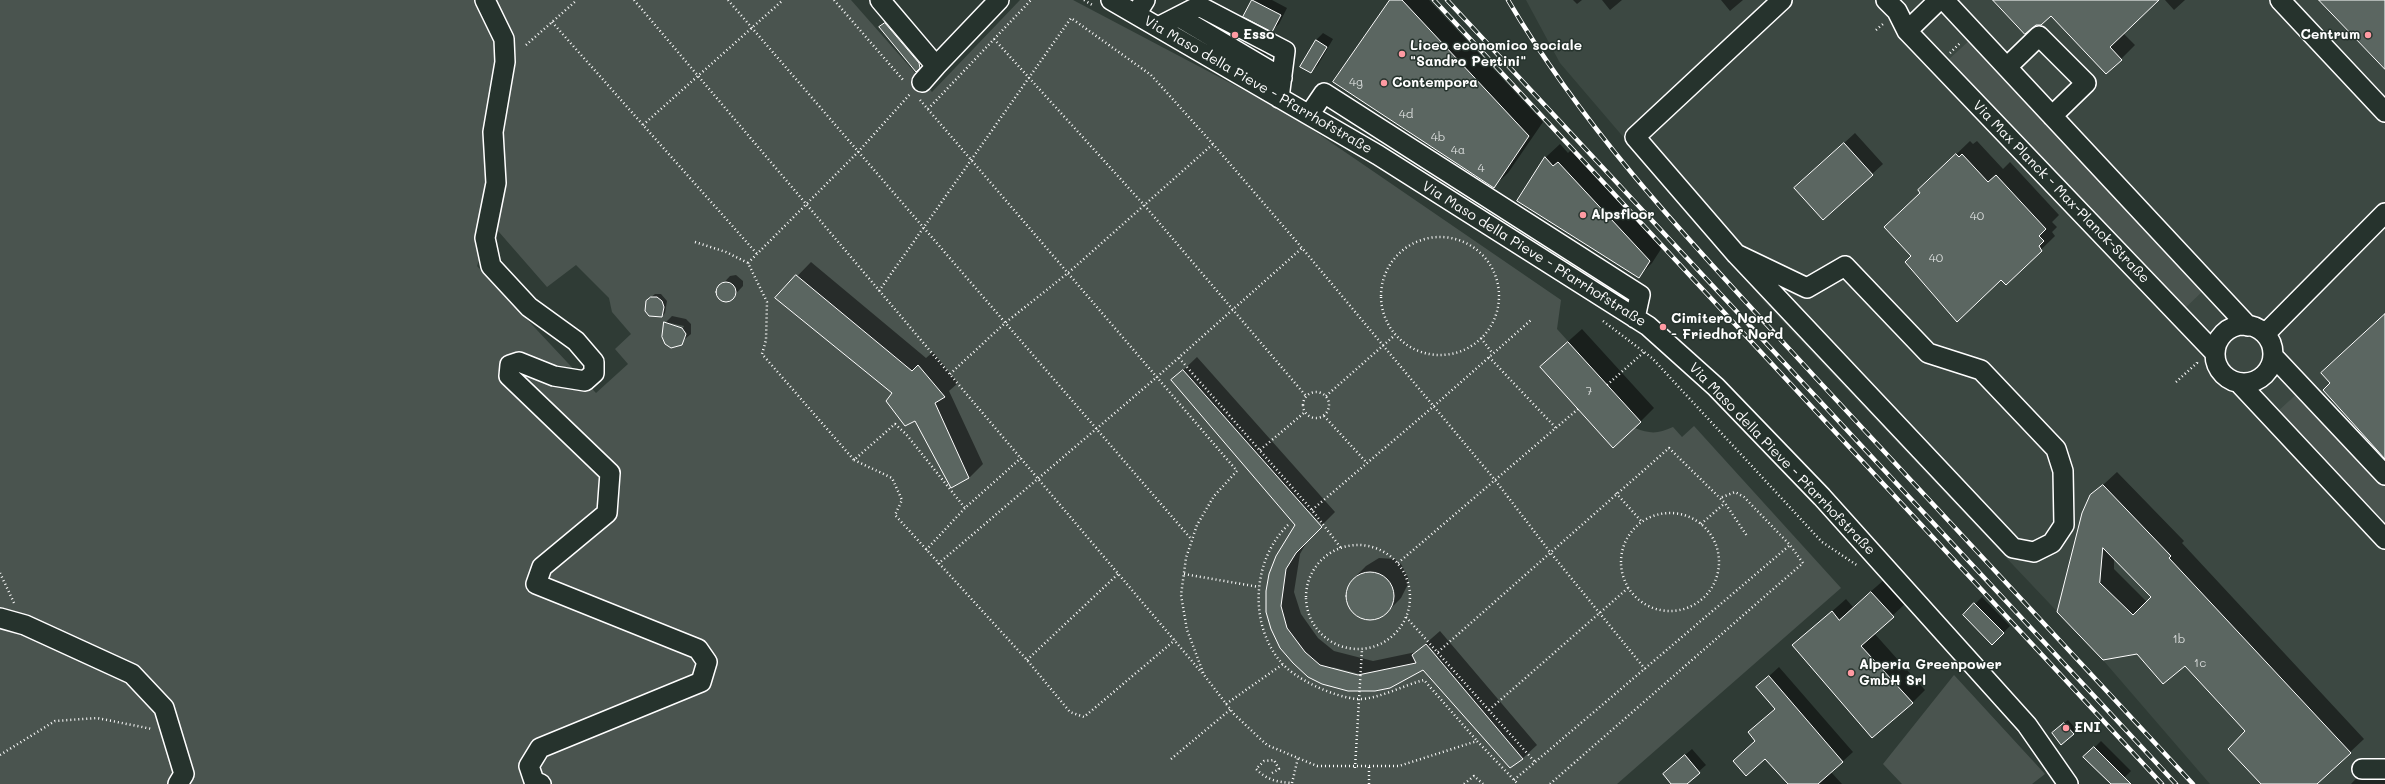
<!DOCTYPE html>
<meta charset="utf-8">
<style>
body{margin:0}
canvas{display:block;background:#2f3b35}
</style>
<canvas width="2385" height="784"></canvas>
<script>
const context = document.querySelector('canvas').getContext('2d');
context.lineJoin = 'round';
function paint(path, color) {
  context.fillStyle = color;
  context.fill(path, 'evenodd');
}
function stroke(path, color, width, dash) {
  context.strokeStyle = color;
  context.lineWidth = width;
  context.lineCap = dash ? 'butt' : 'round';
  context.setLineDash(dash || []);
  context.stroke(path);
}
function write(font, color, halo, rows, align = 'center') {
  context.font = font + ' Mali,sans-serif';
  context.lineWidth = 3;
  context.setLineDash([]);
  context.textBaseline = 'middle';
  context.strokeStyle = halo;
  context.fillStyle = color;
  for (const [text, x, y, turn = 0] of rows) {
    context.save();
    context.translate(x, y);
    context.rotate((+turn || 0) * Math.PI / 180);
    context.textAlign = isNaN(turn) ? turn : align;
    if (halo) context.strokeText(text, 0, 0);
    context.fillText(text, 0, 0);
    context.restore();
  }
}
paint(new Path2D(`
 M 1526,0 L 2385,0 L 2385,784 L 2210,784 L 2103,660 L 1767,305 L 1560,63 Z`), '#3c4842');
paint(new Path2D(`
 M 0,0 L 851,0 L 932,92 L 1020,0 L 1073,0 L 1291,115 L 1561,300 L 1557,329 L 1641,422 L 1635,428 C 1650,434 1658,434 1673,427 L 1682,437 L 1694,426 L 1841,588 L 1617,784 L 0,784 ZM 492,224 L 547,287 L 576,265 L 609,298 L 612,312 L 631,334 L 615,349 L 628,364 L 596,393 L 477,266 Z
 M 1972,38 L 2206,288 L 2181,312 L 1947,61 Z
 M 2301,390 L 2385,480 L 2385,529 L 2276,413 Z
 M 1954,675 L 2045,774 L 2032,784 L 1902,784 L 1883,764 Z`), '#4a544f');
paint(new Path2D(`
 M 1253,0 L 1272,0 L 1287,8 L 1279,24 L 1272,30 L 1244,16 Z
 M 1391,0 L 1429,0 L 1543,122 L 1508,173 L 1494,186 Z
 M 1573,0 L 1582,0 L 1577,4 Z
 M 1602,0 L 1622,0 L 1610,10 Z
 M 1721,0 L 1743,0 L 1730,11 Z
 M 1994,0 L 2158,0 L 2123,33 L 2135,45 L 2121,59 L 2051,15 Z
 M 2165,0 L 2185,0 L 2174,10 Z
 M 891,18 L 925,61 L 916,71 L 880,28 Z
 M 1323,33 L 1333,39 L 1318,65 L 1311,72 L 1316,40 Z
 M 1237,34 L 1269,52 L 1266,55 L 1235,36 Z
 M 1855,133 L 1883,164 L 1823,219 L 1806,178 Z
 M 1970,141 L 1973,144 L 1977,141 L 2003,169 L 2010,162 L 2059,215 L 2052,222 L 2057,227 L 2052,232 L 2055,236 L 2006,284 L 2001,279 L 1912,256 L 1921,192 L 1919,190 Z
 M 1560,144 L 1568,153 L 1572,149 L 1663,246 L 1652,263 L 1638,277 L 1518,201 L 1546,157 Z
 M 811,262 L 926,358 L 933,352 L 958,383 L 949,391 L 983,464 L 969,478 L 915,420 L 894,393 L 776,298 Z
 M 736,275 L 743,281 L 743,286 L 729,301 L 723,301 L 718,297 L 717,290 L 730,276 Z
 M 655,294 L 661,294 L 667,301 L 665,313 L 662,316 L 650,298 Z
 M 672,316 L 686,319 L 691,324 L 691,334 L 675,347 L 668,346 L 665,323 ZM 670,323 L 684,326 L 683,328 L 670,325 Z
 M 1582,329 L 1654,408 L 1640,422 L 1555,353 Z
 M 1197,357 L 1335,512 L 1322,525 L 1309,511 L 1308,512 L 1321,527 L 1309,538 L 1300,554 L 1294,592 L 1301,614 L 1318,638 L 1334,651 L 1373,661 L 1416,652 L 1440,631 L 1537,745 L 1523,758 L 1510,767 L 1423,668 L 1390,687 L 1375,690 L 1348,690 L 1322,683 L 1309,676 L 1281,647 L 1272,629 L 1267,612 L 1267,591 L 1270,574 L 1277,557 L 1297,525 L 1173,380 ZM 1430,647 L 1438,657 L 1435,657 L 1428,649 ZM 1332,667 L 1364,675 L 1363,677 L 1335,670 Z
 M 2117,472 L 2184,541 L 2182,543 L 2364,739 L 2316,784 L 2262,784 L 2247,731 L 2185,664 L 2138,653 L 2103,659 L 2091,496 ZM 2114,559 L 2152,597 L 2147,602 L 2114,569 Z
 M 1379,558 L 1395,559 L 1401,564 L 1408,577 L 1408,584 L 1401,598 L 1387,612 L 1373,619 L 1357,615 L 1352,610 L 1347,595 L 1352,580 L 1366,566 Z
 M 1885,579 L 1906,603 L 1874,633 L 1925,690 L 1912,703 L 1794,645 L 1846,599 L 1853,607 Z
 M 1982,597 L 2010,626 L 1992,644 L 1964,615 Z
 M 1779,667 L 1853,752 L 1831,772 L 1842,784 L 1789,784 L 1756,740 L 1759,723 L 1775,708 L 1757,687 Z
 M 2068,720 L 2077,730 L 2062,743 L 2056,730 Z
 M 2101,741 L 2131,771 L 2118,784 L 2112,784 L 2085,757 Z
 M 1692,749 L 1706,765 L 1685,784 L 1672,784 L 1671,767 Z
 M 2370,764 L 2385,766 L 2385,784 L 2351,784 Z`), '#0007');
const building = new Path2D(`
 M 1252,0 L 1281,15 L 1272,32 L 1243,17 Z
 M 1390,0 L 1402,0 L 1529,136 L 1494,188 L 1333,82 Z
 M 1993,0 L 2159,0 L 2110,47 L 2122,60 L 2106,74 L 2051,16 L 2041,25 L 2036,25 L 2025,34 Z
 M 2319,0 L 2385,0 L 2385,69 Z
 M 885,23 L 919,63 L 920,68 L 916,72 L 879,27 Z
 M 1316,40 L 1327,47 L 1311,73 L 1300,67 Z
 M 1844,143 L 1873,175 L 1823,220 L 1794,188 Z
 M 1956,154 L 1959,157 L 1962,154 L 1988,182 L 1996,175 L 2046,229 L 2039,236 L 2044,241 L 2039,246 L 2042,251 L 2006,285 L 2001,280 L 1957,322 L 1905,262 L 1911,256 L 1884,227 L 1920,193 L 1918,190 Z
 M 1545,157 L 1553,166 L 1558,162 L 1650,261 L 1639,278 L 1517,201 Z
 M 796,275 L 912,371 L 918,365 L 945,397 L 935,403 L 969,478 L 951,488 L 915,421 L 905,426 L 886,401 L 892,393 L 775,298 Z
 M716 292a10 10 0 1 1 20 0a10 10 0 1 1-20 0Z
 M 651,297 L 657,297 L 662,301 L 664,307 L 662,317 L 649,316 L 645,311 L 646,301 Z
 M 2385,314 L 2385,459 L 2323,390 L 2330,383 L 2321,373 Z
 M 664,322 L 682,328 L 686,334 L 682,345 L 671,348 L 665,344 L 662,337 Z
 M 1568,342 L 1641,422 L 1613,448 L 1540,367 Z
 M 1183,370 L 1322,527 L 1296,553 L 1286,569 L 1281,606 L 1287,628 L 1305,652 L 1320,665 L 1358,675 L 1416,663 L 1412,655 L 1426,644 L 1523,759 L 1510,768 L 1423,670 L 1390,688 L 1375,691 L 1348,691 L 1322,684 L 1308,677 L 1293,663 L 1280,648 L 1271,629 L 1266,612 L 1266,591 L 1269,574 L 1276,556 L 1295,525 L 1171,380 Z
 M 2103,485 L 2171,556 L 2169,558 L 2351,753 L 2317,784 L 2261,784 L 2228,749 L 2245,731 L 2185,666 L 2163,684 L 2137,654 L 2103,660 L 2057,612 L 2082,513 L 2090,495 ZM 2103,548 L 2151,597 L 2133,615 L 2100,583 Z
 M1346 596a24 24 0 1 1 48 0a24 24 0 1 1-48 0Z
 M 1871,592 L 1894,617 L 1861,646 L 1913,703 L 1872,738 L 1792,645 L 1832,611 L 1839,620 Z
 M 1974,603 L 2004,633 L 1992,645 L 1963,615 Z
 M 1769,676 L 1843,762 L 1818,784 L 1788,784 L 1765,759 L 1746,776 L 1733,761 L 1755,741 L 1748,732 L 1775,709 L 1756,687 Z
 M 2064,723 L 2074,734 L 2061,745 L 2052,733 Z
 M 2094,747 L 2131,784 L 2111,784 L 2083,757 Z
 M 1685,755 L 1700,773 L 1687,784 L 1671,784 L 1663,774 Z`);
paint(building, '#5b6661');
stroke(building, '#fff', 1);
const minor = new Path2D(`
 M 485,0 L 504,39 L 505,62 L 493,132 L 496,183 L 485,238 L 491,266 L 529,307 L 576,341 L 594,362 L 594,373 L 585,381 L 554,376 L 519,362 L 510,365 L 509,376 L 610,473 L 607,513 L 542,567 L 536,584 L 698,649 L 707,662 L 701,682 L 540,748 L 529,766 L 534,781 L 541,784
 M 880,0 L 936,66 L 999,0
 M 1111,0 L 1378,155 L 1648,326 L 1716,387 L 1822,497 L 2027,725 L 2068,784
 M 1886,0 L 1897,11 L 1907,31 L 2215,353
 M 1944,0 L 2248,326
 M 2280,0 L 2385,112
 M 1136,14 L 1145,0
 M 1179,17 L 1282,78
 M 1158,27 L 1199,6 L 1285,51 L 1279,98
 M 1907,31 L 1939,0
 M 2007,67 L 2039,36 L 2086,83 L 2052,116
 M 922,82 L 936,66
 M 1309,115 L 1324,93 L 1640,295 L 1635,318
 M 1736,254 L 1807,288 L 1845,266 L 1928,353 L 1981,370 L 2056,449 L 2063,471 L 2064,525 L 2052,543 L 2034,552 L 2013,548 L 1736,254 L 1635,137 L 1782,0
 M2215 354a29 29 0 1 1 58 0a29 29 0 1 1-58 0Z
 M 2265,334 L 2385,213
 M 2273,356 L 2385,475
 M 2239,383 L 2385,539
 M 0,618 L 25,625 L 132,674 L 164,708 L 184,774 L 178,784
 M 2362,769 L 2385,769`);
stroke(minor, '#fff', 22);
stroke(new Path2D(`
 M 634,0 L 1202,673
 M 728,0 L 1192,540
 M 834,0 L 904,81
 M 1084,0 L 1094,6
 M 552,22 L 758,255
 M 1876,30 L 1883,24
 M 994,39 L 1145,206 L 1306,396
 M 526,45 L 577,0
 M 1950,53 L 1961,42
 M 920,100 L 1237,471 L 1214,496 L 1197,525 L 1186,558 L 1181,595 L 1187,630 L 1204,675 L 1234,714 L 1267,745 L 1317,766 L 1399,766 L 1477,741 L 1518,784
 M 928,109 L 1031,0
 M 643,125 L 783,0
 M1381 296a59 59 0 1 1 118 0a59 59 0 1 1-118 0Z
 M 695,242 L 726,252 L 748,263 L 767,302 L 766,340 L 762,354 L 854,460 L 895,424 L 906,434 L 965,508 L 1021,458
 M 748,263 L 858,152 L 911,93
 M 879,291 L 1071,18 L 1151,75 L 1213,144 L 1302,248 L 1495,480 L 1550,552 L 1645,669
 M 1603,321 L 1652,358 L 1822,542 L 1858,566
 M 1481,338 L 1493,354
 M 1489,357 L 1556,428
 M 1179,358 L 1312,510 L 1341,548
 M 950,374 L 1005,323 L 1068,273 L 1213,144
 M 2176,382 L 2197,363 L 2197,360
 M 1607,385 L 1644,352
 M1303 405a13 13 0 1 1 26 0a13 13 0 1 1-26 0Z
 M 1326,396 L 1395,335
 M 1324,416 L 1367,463
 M 1260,450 L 1305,412
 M 854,460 L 892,478 L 902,500 L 895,515 L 1027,660 L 1070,712 L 1084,717 L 1175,640
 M 1616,493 L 1642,522
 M 1312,510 L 1434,406 L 1531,320
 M1621 562a49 49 0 1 1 98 0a49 49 0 1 1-98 0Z
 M 1701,524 L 1725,503
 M 1288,525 C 1253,559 1248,622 1280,661 C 1294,679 1334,697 1357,699 C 1377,700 1404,685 1424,680 L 1477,741
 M1306 597a52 52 0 1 1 104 0a52 52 0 1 1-104 0Z
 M 926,550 L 965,508
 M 1398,563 L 1578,409
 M 938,564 L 1157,377 L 1302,248
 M 0,573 L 15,605
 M 1184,574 L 1259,587
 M 1406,617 L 1535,762
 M 1438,652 L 1669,448 L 1725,503 L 1747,536
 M 1027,660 L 1118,574
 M 1226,704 L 1283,664
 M 1489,710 L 1628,588
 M 0,755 L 55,721 L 97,718 L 152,729
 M 1171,759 L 1231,709
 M 1369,767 L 1369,784
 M 1355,768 L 1362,649
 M 1272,773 L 1279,769 L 1274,760 L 1264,761 L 1256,769 C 1267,780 1277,782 1292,783
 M 1514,780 L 1790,545
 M 1292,783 L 1298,758
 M 1464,784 L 1474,776 L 1483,784
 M 1550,784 L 1803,563 L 1790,545 L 1744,497 L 1735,492 L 1720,498`), '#fff', 2.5, [1, 3]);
stroke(minor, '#26332d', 19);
const rail = new Path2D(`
 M 1434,0 L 2162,784
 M 1447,0 L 2176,784
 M 1508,0 C 1591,141 1705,257 1815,377 C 1941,513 2067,648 2193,784`);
stroke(rail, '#fff', 4.5);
stroke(rail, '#26332d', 3, [9]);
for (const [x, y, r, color] of [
 [1235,35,4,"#ff9aa2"],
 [2368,35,4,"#ff9aa2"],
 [1402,54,4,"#ff9aa2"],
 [1384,83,4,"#ff9aa2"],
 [1583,215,4,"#ff9aa2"],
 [1663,327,4,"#ff9aa2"],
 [1851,673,4,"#ff9aa2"],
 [2066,728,4,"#ff9aa2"]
]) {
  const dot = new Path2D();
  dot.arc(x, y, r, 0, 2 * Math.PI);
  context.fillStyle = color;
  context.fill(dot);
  stroke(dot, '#26332d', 1.5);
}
write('12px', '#d6d9d8', null, [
 ["4g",1356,82],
 ["4d",1406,114],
 ["4b",1438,137],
 ["4a",1458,150],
 ["4",1481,168],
 ["40",1977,216],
 ["40",1936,258],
 ["7",1589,391],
 ["1b",2179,639],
 ["1c",2200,663]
]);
write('bold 14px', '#fff', '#26332d', [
 ["Esso",1243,35],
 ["Centrum",2360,35,"right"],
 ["Liceo economico sociale",1410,46],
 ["\"Sandro Pertini\"",1410,62],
 ["Contempora",1392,83],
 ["Alpsfloor",1591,215],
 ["Cimitero Nord",1671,319],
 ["- Friedhof Nord",1671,335],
 ["Alperia Greenpower",1859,665],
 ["GmbH Srl",1859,681],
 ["ENI",2074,728]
], 'left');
write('14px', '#fff', '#26332d', [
 ["Via Maso della Pieve - Pfarrhofstraße",1258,85,30],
 ["Via Max Planck - Max-Planck-Straße",2061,192,46],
 ["Via Maso della Pieve - Pfarrhofstraße",1534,254,32],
 ["Via Maso della Pieve - Pfarrhofstraße",1782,459,46]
]);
</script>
